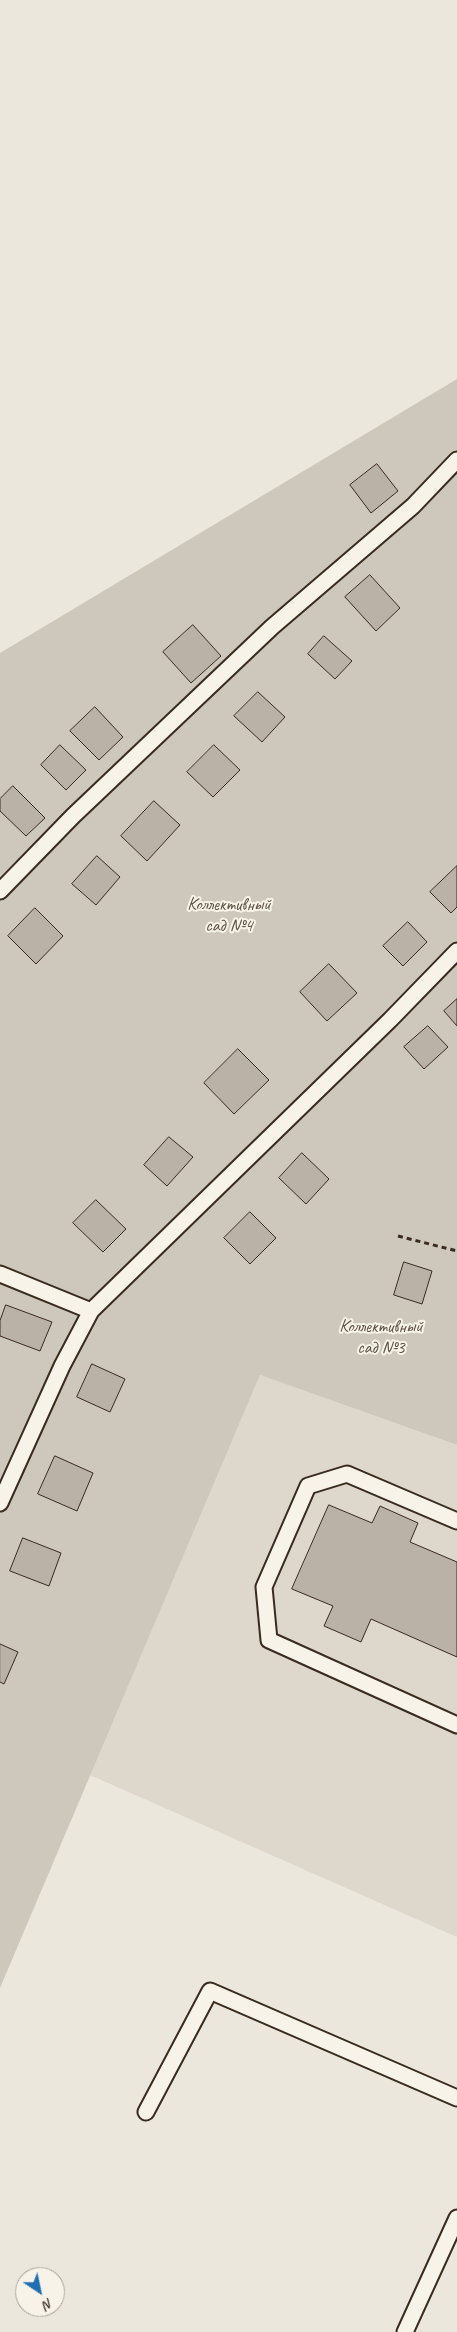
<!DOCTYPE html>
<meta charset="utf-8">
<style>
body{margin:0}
#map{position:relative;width:457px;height:2332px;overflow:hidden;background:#ece7dc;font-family:Caveat,sans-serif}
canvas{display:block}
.north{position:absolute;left:15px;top:2267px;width:50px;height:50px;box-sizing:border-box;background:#f7f3e8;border:1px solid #aca397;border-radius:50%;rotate:146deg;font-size:14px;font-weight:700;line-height:20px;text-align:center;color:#3b2a1e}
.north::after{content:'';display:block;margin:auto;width:18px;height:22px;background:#1f6fb2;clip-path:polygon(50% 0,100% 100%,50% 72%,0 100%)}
</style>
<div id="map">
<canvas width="457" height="2332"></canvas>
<div class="north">N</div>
</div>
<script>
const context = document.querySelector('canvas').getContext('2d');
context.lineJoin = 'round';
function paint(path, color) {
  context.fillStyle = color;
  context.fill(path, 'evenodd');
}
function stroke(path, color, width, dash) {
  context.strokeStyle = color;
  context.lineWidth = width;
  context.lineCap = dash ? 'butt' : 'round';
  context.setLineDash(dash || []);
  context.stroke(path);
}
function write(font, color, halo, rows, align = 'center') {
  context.font = font + ' Caveat,sans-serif';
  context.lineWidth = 4;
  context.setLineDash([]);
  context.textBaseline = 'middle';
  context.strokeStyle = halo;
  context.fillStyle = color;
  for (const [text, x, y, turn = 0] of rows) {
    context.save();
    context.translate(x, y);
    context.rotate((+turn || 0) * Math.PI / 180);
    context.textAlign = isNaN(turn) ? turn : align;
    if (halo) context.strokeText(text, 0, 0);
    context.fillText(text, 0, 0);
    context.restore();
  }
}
paint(new Path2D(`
 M 260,1375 L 457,1445 L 457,1937 L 90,1775 Z`), '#ddd7cc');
paint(new Path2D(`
 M 457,379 L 457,1445 L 260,1375 L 0,1988 L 0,653 Z`), '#cec8bc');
const building = new Path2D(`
 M 377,464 L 398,491 L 371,513 L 350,485 Z
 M 370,575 L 400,608 L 376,631 L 345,597 Z
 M 193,625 L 221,656 L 191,683 L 163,652 Z
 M 324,636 L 352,661 L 335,679 L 308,654 Z
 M 258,692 L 285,717 L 262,742 L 234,716 Z
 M 95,707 L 123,737 L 99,760 L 70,731 Z
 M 60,745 L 86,770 L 66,790 L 41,765 Z
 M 214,745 L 240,770 L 213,797 L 187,772 Z
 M 13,786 L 45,818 L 26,836 L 0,811 L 0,799 Z
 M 154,801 L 180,825 L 147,861 L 121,836 Z
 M 97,856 L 120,877 L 96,905 L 72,884 Z
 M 457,866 L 457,907 L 451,913 L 430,892 Z
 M 35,908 L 63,936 L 36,964 L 8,936 Z
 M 408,922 L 427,942 L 403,966 L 383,946 Z
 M 329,964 L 357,993 L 327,1021 L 300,992 Z
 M 457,999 L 457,1026 L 444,1011 Z
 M 428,1026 L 448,1047 L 424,1069 L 404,1047 Z
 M 238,1049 L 269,1080 L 234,1114 L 204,1083 Z
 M 169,1137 L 193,1157 L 167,1186 L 144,1165 Z
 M 302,1153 L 329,1179 L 306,1204 L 279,1178 Z
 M 96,1200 L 126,1229 L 103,1252 L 73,1223 Z
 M 250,1212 L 276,1238 L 250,1264 L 224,1238 Z
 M 404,1262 L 432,1271 L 422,1304 L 394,1295 Z
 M 6,1305 L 52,1322 L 40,1351 L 0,1336 L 0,1321 Z
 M 92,1364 L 125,1379 L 110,1412 L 77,1397 Z
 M 55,1456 L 93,1473 L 77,1511 L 38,1494 Z
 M 329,1505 L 372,1523 L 380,1506 L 418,1523 L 410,1542 L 457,1562 L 457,1657 L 371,1619 L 361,1642 L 324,1626 L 333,1606 L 292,1589 Z
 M 23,1538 L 61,1553 L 49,1586 L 10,1571 Z
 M 0,1644 L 18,1652 L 4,1684 L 0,1682 Z`);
paint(building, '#bab2a7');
stroke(building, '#3b2a1e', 1);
const service = new Path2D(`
 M 0,891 L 73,816 L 272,627 L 413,506 L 457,460
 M 0,1274 L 91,1311 L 390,1020 L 457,951
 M 0,1503 L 62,1366 L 91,1311
 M 457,1521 L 347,1474 L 308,1486 L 264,1587 L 269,1640 L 457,1725
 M 146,2112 L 210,1991 L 457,2098
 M 405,2332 L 457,2218`);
stroke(service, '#3b2a1e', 19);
stroke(new Path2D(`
 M 398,1236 L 457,1251`), '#3b2a1e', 3, [5, 4]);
stroke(service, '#f7f3e8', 15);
write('18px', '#605246', '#f7f3e8', [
 ["Коллективный",229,905],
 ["сад №4",229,926],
 ["Коллективный",381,1327],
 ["сад №3",381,1348]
]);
</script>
